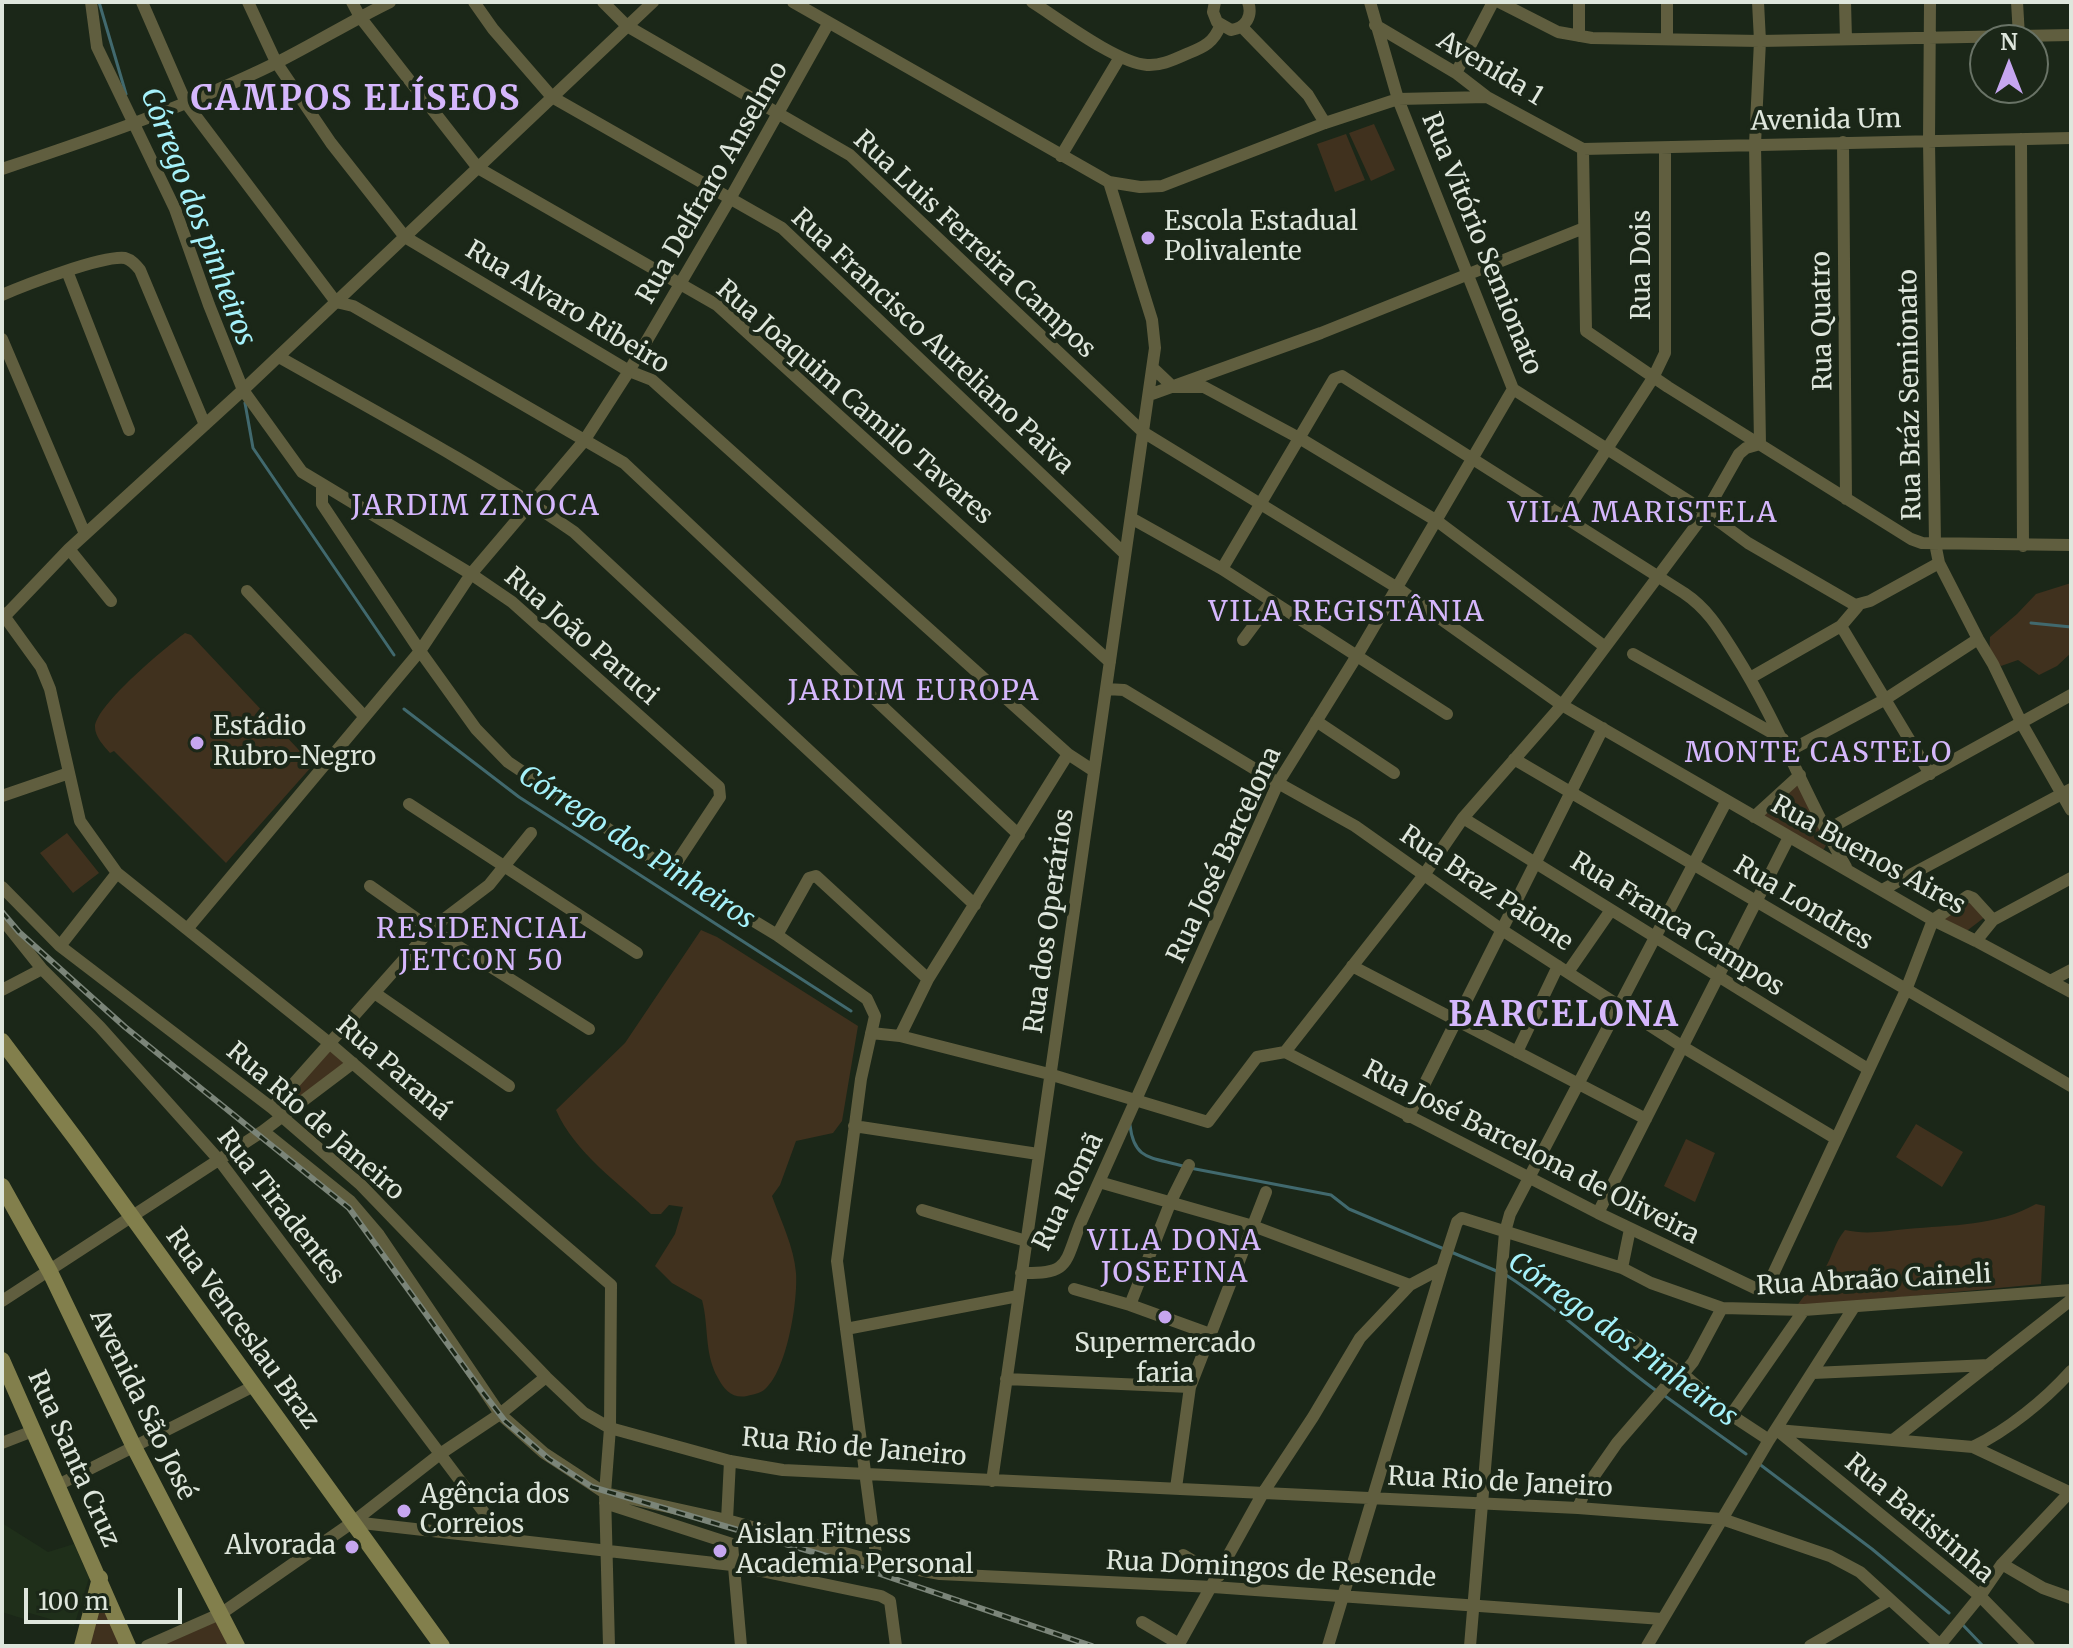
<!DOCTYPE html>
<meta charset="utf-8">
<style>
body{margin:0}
#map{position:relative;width:2073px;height:1648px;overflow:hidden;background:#1b2718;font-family:Merriweather,serif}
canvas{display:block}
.frame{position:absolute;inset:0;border:4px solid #dee6dc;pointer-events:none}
.north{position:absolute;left:1969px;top:24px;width:80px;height:80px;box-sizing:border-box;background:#1b2718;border:2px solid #697366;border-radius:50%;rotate:0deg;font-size:22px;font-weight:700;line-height:32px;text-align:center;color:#dee6dc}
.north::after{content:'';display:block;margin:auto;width:28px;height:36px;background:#c6a6f0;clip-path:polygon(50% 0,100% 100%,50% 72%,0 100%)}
.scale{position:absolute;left:24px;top:1588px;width:158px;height:36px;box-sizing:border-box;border:4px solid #dee6dc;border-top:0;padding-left:10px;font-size:24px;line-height:28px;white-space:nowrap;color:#dee6dc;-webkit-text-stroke:6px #1b2718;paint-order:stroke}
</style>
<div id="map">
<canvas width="2073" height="1648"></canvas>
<div class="frame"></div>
<div class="north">N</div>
<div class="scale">100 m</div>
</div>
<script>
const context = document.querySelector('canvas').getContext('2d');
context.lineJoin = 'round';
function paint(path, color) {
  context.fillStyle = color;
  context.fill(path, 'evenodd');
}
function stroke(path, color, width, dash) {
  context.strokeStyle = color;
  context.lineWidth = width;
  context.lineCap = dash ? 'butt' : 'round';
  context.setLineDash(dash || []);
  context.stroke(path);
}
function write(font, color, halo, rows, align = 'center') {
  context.font = font + ' Merriweather,serif';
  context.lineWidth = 8;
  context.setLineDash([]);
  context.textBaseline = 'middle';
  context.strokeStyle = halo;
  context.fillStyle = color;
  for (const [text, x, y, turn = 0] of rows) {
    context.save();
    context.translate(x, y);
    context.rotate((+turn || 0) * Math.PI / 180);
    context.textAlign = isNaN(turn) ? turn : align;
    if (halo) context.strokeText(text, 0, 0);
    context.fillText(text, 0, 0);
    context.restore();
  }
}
paint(new Path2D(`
 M 2,1523 L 48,1552 L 74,1544 L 89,1578 L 74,1626 L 26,1612 L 24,1619 L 2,1612 Z`), '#1f2f1a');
paint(new Path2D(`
 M 1374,124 L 1395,170 L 1371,181 L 1349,133 Z
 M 1346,134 L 1365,180 L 1335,192 L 1317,144 Z
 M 2071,583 L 2071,653 L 2057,666 L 2039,675 L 2018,660 L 2001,666 C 1990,657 1989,650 1990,637 L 2017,614 L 2036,594 Z
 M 185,633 L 191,635 L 313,765 L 226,863 L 114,751 L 110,753 C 104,746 95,737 95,727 C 96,705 166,647 185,633 Z
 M 1796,780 L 1827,843 L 1824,849 L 1820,850 L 1760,814 Z
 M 67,833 L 99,873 L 73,893 L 40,853 Z
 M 1968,901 L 1985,917 L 1964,933 L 1938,920 Z
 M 701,930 L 717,937 L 858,1026 L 842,1121 L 833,1133 L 796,1141 L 780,1185 L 772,1196 C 781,1221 794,1247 796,1273 C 798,1301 787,1372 764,1390 C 761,1393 751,1395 747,1396 C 733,1399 724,1390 718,1378 C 704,1354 709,1326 702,1300 L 672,1283 L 655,1266 L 675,1234 L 683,1207 L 669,1205 L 661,1214 L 651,1214 C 619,1183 574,1152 556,1110 L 625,1043 Z
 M 330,1046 L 348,1063 L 283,1113 L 276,1108 Z
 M 1916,1124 L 1963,1152 L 1942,1187 L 1896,1157 Z
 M 1686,1139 L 1715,1153 L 1695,1202 L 1664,1186 Z
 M 2036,1204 L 2045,1206 L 2041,1284 L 1796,1307 C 1805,1294 1816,1283 1824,1270 C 1833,1256 1834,1243 1845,1230 C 1866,1235 1887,1231 1907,1229 C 1951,1225 1997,1226 2036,1204 Z
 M 101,1591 L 122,1646 L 87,1646 Z
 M 215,1619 L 232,1646 L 151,1646 Z`), '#40311e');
stroke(new Path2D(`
 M 99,2 L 126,94
 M 245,403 L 253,448 L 394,655
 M 2031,623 L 2071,627
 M 404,709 L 519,797 L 851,1011
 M 1130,1125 C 1134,1161 1152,1157 1183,1166
 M 1190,1168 L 1331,1195 L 1349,1209 L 1444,1249
 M 1451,1252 L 1499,1272
 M 1506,1275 C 1560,1310 1606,1354 1658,1392
 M 1665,1396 L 1746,1454
 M 1758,1463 L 1872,1549 L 1949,1613
 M 1961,1623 L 1983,1646`), '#41696e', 3);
stroke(new Path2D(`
 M 91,2 L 97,47 L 175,209 L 209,305 L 243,390 L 302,472 L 322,484 L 322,504 L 420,651 L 476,729 L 508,762 L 671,871 L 777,935 L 867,999 L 875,1016 L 861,1079 L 837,1261 L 877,1562
 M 142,2 L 186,103 L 336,302 L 353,306 L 624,463 L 1019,835
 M 248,2 L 276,62 L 331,143 L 405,237 L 629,371 L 652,380 L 1068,754 L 1094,771
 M 352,2 L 360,17 L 478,168 L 717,305 L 1110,662
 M 474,2 L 493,29 L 552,97 L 782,228 L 1125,554
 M 603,2 L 627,26 L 850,155 L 1143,432 L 1396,587 L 1562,705 L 1933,920 L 1976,941 L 2071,992
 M 793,2 L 1109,182 L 1140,187 L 1162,186 L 1325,123 L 1398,99 L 1487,97
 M 1032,2 C 1059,19 1117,63 1147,65 C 1162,66 1175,59 1189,53 C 1204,47 1214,42 1220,26
 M 1215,2 L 1213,12 L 1217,22 L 1231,30 C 1246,28 1253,16 1248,2
 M 1370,2 L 1398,99 L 1513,389 L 1706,512 L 1748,543 L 1855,605 L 1870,601 L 1939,563
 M 1499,2 L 1558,32 L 1592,38 L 1760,41 L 2071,35
 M 1667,2 L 1667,39
 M 1845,2 L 1846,39
 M 1930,2 L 1929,141 L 1935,543 L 1939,563 L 1978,639 L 1993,664 L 2022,724 L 2071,810
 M 2017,2 L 2019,36
 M 1375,25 L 1456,73 L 1487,97 L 1583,149 L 2071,138
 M 1242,27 L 1308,95 L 1325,123
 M 1579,36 L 1579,2
 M 1456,73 L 1493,2
 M 2021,139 L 2023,546
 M 1843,142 L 1846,499
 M 1583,149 L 1586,331 L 1668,387 L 1911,539 L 1922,543 L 2071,545
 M 1061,156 L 1120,57
 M 2,169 C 95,138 188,106 276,63 C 314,44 351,21 390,2
 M 67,271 L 129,430
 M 2,295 C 25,285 103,255 125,258 C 132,260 136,265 140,270 L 205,425
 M 2,339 L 85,534
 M 279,357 C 378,413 480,467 574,532 L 975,905
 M 1153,368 L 1173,387 L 1204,387 L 1301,439 L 1437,521 L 1604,646
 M 1149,395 L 1321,333 L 1584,228
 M 322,484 L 471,574 L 512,602 L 719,787 L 720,797 L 671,871
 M 1564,515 L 1653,378 L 1665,353 L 1665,149
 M 1131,518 L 1222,569 L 1447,714
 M 69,549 L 111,601
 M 1222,569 L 1334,379 L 1342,376 L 1684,593 C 1708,609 1720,630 1735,654 C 1778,722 1806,798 1846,867
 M 247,591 L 364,716
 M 2,613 L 41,667 L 50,689 L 80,821 L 117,873 L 328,1042 L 611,1285 L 610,1428 L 605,1493 L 609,1646
 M 2,619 L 69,549 L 243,390 L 653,2
 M 1841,626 L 1930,774
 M 1243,640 L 1272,601
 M 1633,654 L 1783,739
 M 1750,678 L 1841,626 L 1858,606
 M 1106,689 L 1124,690 L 1278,783 L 1355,826 L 1502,930 L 1683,1047 L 1835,1138
 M 1316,721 L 1394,773
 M 1789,751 L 1884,700 L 1978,639
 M 1514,759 L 2071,1086
 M 2,796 L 69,773
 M 409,804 L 637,953
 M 1754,817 L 1800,775
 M 1463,818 L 1868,1069
 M 1825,831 L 2071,695
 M 370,886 L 431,929 L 589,1029
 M 2,887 L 60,946 L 272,1108 L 361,1185 L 546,1377 L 584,1413 L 610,1428 L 730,1461 L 783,1470 L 1578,1508 L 1722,1519 L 1830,1556 L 1860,1572 L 1941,1646
 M 1882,890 L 2071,789
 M 2,919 L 42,969 L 100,1027 L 219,1160 L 504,1539
 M 188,928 L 420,651 L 471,574 L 584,441 L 629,371 L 731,197 L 828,24
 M 777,935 L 809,878 L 816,876 L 928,979
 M 1976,941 L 1993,920 L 2071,878
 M 60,946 L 117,873
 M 1352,966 L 1646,1119
 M 1568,972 L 1611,910
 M 2050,981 L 2071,970
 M 2,990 L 42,969
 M 376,994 L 509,1086
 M 871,1033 L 900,1036 L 1049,1074 L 1208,1122 L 1257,1057 L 1285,1052
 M 900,1036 L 928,979 L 1068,754
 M 1285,1052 L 1424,875 L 1463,818 L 1562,705 L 1706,512 L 1739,454 L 1746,448 L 1760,444 L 1755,144 L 1760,41 L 1758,2
 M 1285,1052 L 1598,1213 L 1759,1290 L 1768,1285 L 1906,990 L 1933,920 L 1968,896 L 1973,898 L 1993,920
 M 1517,1052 L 1558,966
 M 272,1108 L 431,929 L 489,885 L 531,833
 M 1408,1117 L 1603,728
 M 854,1126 L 1038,1154
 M 263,1131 L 350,1201 L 379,1235 L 500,1414 L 544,1453 L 605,1493 L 727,1520 L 877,1562 L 940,1574 L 1213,1587 L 1662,1619
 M 1099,1182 L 1253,1226 L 1410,1285
 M 922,1210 L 1026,1241
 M 1598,1213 L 1789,837
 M 1622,1268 L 1630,1229
 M 1021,1273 C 1071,1274 1064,1264 1081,1222 L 1278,783 L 1358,654 L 1513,389
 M 1074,1289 L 1130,1305 L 1210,1334
 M 2,1301 L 263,1131 L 353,1063
 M 1130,1305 L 1171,1201 L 1189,1165
 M 1608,1324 L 1683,1374 L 1731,1415 L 1769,1440
 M 846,1329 L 1018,1296
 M 1813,1373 L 1989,1365
 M 1006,1379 L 1190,1387
 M 1731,1415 L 1804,1310
 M 1777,1430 L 1980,1596 L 2029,1646
 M 1777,1430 L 1973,1447 L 2071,1493
 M 1893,1440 L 2071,1300
 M 2,1443 L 33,1431
 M 1973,1447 C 2008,1430 2045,1400 2071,1371
 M 992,1481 L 1155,348 L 1152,320 L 1109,182
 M 58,1485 L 252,1387
 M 1176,1488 L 1190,1387 L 1266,1192
 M 605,1503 L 732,1544 L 741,1646
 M 1578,1508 L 1587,1486 L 1617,1443 L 1669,1383 L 1683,1374 L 1693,1362 L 1722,1308
 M 727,1520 L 730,1461
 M 353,1522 L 732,1565 L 881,1596 L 890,1601 L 896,1646
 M 1183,1555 L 1219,1576
 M 2002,1564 L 2043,1588 L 2071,1598
 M 1142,1622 L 1179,1644
 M 1940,1645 L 1980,1596 L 2002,1564 L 2069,1493
 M 147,1646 L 222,1613 L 353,1522 L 440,1454 L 500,1414 L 546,1377
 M 1178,1646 L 1263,1493 L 1313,1417 L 1360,1338 L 1410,1285 L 1442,1268
 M 1328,1646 L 1442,1268 L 1457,1222 L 1462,1218 L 1622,1268 L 1651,1283 L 1722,1308 L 1804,1310 L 2071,1290
 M 1470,1646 L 1505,1232 L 1510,1214 L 1726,802
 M 1647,1646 L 1769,1440 L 1854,1307
 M 1810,1646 L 1889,1600`), '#605e3f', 12);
stroke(new Path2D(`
 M 2,1041 L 78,1142 L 442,1646
 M 2,1186 L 50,1272 L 134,1447 L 237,1646
 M 2,1360 L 128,1646
 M 82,1646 L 100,1578`), '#827f4c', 16);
const rail = new Path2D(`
 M 2,912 L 19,932 L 125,1027 L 349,1208 L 481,1390 L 505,1421 L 549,1459 L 592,1487 L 833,1558 L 1092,1646`);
stroke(rail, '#7b8579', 6);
stroke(rail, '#1b2718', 3, [9]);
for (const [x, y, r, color] of [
 [1148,238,8,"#c6a6f0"],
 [197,743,8,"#c6a6f0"],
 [1165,1317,8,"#c6a6f0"],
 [404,1511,8,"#c6a6f0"],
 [352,1547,8,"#c6a6f0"],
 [720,1551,8,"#c6a6f0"]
]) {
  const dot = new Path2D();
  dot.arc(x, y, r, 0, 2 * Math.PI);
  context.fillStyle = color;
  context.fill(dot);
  stroke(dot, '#1b2718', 3);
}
write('26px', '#dee6dc', '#1b2718', [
 ["Avenida 1",1490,69,31],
 ["Avenida Um",1826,121,-1],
 ["Rua Delfraro Anselmo",713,183,-60],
 ["Rua Vitório Semionato",1481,244,68],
 ["Rua Luis Ferreira Campos",974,245,43],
 ["Rua Dois",1643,265,-90],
 ["Rua Alvaro Ribeiro",567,308,31],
 ["Rua Quatro",1823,321,-91],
 ["Rua Francisco Aureliano Paiva",932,342,43],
 ["Rua Bráz Semionato",1911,395,-91],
 ["Rua Joaquim Camilo Tavares",854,403,41],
 ["Rua João Paruci",581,637,41],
 ["Rua José Barcelona",1225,855,-65],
 ["Rua Buenos Aires",1868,856,29],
 ["Rua Braz Paione",1486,889,34],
 ["Rua Londres",1803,904,31],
 ["Rua dos Operários",1050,921,-82],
 ["Rua Franca Campos",1677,925,32],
 ["Rua Paraná",393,1069,41],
 ["Rua Rio de Janeiro",315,1122,41],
 ["Rua José Barcelona de Oliveira",1531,1153,27],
 ["Rua Romã",1069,1192,-64],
 ["Rua Tiradentes",280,1207,52],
 ["Rua Abraão Caineli",1874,1281,-3],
 ["Rua Venceslau Braz",242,1329,54],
 ["Avenida São José",142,1405,64],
 ["Rua Rio de Janeiro",854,1448,5],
 ["Rua Santa Cruz",73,1459,66],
 ["Rua Rio de Janeiro",1500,1483,3],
 ["Rua Batistinha",1919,1519,40],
 ["Rua Domingos de Resende",1271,1570,3]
]);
write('26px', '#dee6dc', '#1b2718', [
 ["Escola Estadual",1164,223],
 ["Polivalente",1164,253],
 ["Estádio",213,728],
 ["Rubro-Negro",213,758],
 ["Supermercado",1165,1345,"center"],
 ["faria",1165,1375,"center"],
 ["Agência dos",420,1496],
 ["Correios",420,1526],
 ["Aislan Fitness",736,1536],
 ["Academia Personal",736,1566],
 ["Alvorada",336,1547,"right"]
], 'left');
write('italic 28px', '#a5f1fa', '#1b2718', [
 ["Córrego dos pinheiros",197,217,69],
 ["Córrego dos Pinheiros",636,848,33],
 ["Córrego dos Pinheiros",1622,1340,36]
]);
context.letterSpacing = '2px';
write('28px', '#d5b7fc', '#1b2718', [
 ["JARDIM ZINOCA",476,507],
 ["VILA MARISTELA",1643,514],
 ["VILA REGISTÂNIA",1347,613],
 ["JARDIM EUROPA",914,692],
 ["MONTE CASTELO",1819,754],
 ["RESIDENCIAL",482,930],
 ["JETCON 50",482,962],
 ["VILA DONA",1175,1242],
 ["JOSEFINA",1175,1274]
]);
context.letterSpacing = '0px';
context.letterSpacing = '2px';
write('bold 34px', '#d5b7fc', '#1b2718', [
 ["CAMPOS ELÍSEOS",356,100],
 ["BARCELONA",1564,1016]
]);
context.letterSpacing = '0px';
</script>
